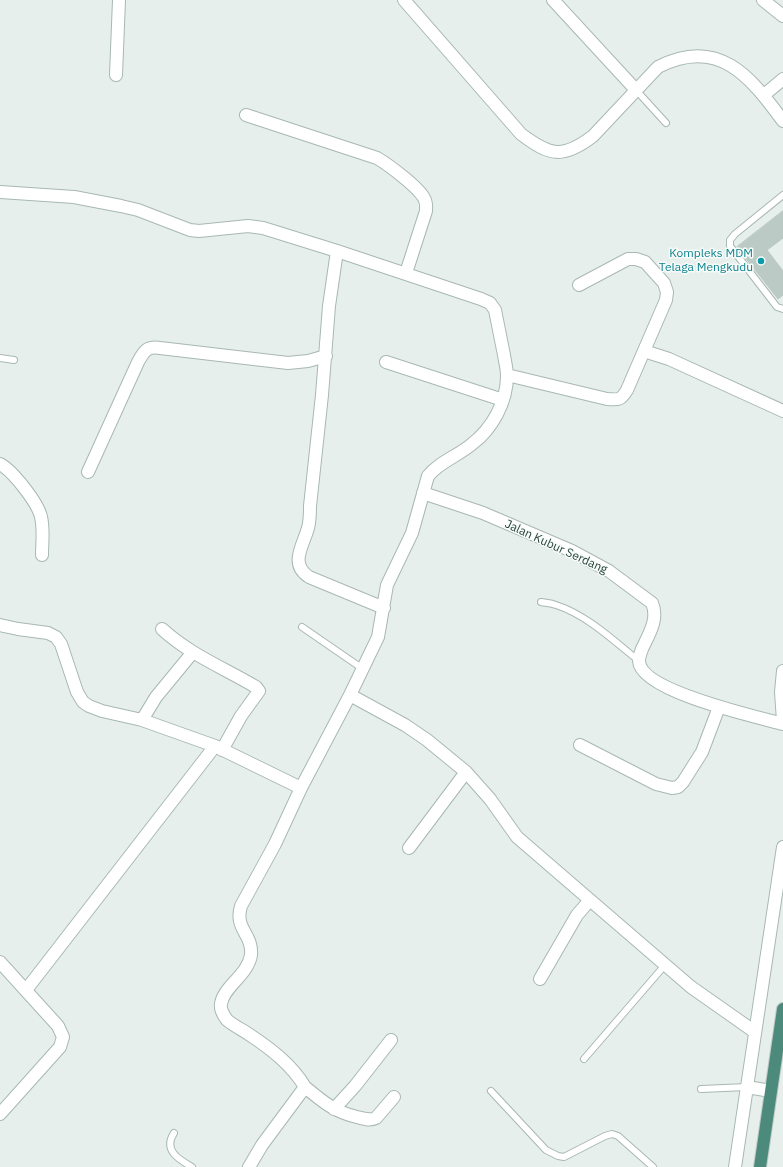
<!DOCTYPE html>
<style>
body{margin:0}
canvas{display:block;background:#e6efeb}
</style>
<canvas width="783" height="1167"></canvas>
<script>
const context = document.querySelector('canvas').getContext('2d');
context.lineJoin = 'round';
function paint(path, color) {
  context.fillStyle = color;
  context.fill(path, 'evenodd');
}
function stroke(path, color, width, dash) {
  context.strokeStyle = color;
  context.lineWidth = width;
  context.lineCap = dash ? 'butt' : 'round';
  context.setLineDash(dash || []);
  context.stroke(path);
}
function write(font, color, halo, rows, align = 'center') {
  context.font = font + ' "IBM Plex Sans",sans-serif';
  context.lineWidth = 3;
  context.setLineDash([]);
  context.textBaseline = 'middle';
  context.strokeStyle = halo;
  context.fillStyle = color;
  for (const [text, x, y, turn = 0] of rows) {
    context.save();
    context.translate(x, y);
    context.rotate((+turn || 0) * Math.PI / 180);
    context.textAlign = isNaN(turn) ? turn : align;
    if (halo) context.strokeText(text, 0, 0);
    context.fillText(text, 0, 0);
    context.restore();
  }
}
const building = new Path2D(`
 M 783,211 L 783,238 L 767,250 L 783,271 L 783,295 L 778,299 L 737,247 Z`);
paint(building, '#bbcac4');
stroke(building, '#b8c9c2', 1);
const service = new Path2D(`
 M 636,90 L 666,123
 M 783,195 L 735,234 L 730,240 L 730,246 L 777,307 L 783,309
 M 0,358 L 14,360
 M 541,602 C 546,603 551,603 556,605 C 587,615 614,641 639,661
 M 302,627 L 363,669
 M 584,1059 L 665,965
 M 701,1089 L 747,1087
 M 491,1091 L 546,1150 L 558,1156 L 564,1157 L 605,1136 L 612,1134 L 618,1136 L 653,1167
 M 174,1133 C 163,1150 178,1159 192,1167`);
const minor = new Path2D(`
 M 404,0 L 521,134 C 550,156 563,159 593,136 L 658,67 C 718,36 750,76 783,121
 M 553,0 L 636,90
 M 763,0 L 783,16
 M 116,75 L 119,0
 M 764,95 L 783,79
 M 246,115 L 377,158 C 389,165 418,187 424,198 C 427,203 426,206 426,211 L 406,273
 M 0,192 L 74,197 L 121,206 L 138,210 L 190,230 L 199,231 L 248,226 L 263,228 L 337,251 L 481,299 L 490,303 L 495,310 C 498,325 501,340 504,355 C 505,362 507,369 507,376 C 507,402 492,429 472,444 C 458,456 439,462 428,476 L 412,533 L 387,585 L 378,637 L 350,695 L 301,788 L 275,844 L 241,906 C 234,929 253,934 251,955 C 248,975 223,987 221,1004 C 220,1009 224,1016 227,1020 C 234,1026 243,1030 250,1035 C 271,1049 292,1065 305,1087 L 262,1145 L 249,1167
 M 337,251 L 329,306 L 322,395 L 310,506 C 310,513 310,521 308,528 C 303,546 289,564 309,577 L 384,608
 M 644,351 L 669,359 L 783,411
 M 386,362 L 503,400
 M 507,375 L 607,399 C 619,400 621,400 627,390 L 666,300 L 667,292 L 664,283 L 645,262 L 636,259 L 628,259 L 579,285
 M 0,464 C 13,471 38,503 41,517 C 44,529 42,543 42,555
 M 88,472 L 138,362 C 144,351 147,346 160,348 L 288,363 L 308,361 L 326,356
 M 423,493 L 483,513 L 572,551 L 609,571 L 652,603 C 659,619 649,634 642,649 C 641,652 639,657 639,661 C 640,691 757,717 783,724
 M 0,625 L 18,629 L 48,633 L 56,637 L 61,644 L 77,692 L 83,702 L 89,706 L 102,711 L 142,720 L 215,746 L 301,788
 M 162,629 C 189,654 224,668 256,687 L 259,691 L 241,716 L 222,750
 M 783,671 L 781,692 L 783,721
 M 350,695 L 405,725 L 427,740 L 466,772 L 490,799 L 517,837 L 590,900 L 691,987 L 755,1032
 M 142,720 L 156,697 L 193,652
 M 580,745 L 656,784 L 672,788 L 678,787 L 683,782 L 702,752 L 719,707
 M 409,848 L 466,772
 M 0,962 L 58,1026 L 63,1037 L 60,1047 L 0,1114
 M 540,979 L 577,915 L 590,900
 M 26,990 L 215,746
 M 305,1087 C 323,1102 335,1112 357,1117 C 364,1119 370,1121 376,1118 L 394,1097
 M 747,1087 L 771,1091
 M 334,1109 L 355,1086 L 391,1040
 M 735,1167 L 783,847`);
const trunk = new Path2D(`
 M 760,1167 L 783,1009`);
stroke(service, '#a8b8b2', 8);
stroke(minor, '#a8b8b2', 14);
stroke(trunk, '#c2cac8', 14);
stroke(service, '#fff', 6);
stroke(minor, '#fff', 12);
stroke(trunk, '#4c8a7c', 12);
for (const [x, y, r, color] of [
 [761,261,4,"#0f9aa8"]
]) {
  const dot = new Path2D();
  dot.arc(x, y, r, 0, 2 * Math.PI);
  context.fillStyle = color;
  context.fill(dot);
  stroke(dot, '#f7fbf9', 1.5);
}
write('12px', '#0d838f', '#f7fbf9', [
 ["Kompleks MDM",753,254],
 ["Telaga Mengkudu",753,268]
], 'right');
write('12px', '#24423a', '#f7fbf9', [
 ["Jalan Kubur Serdang",556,547,25]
]);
</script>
